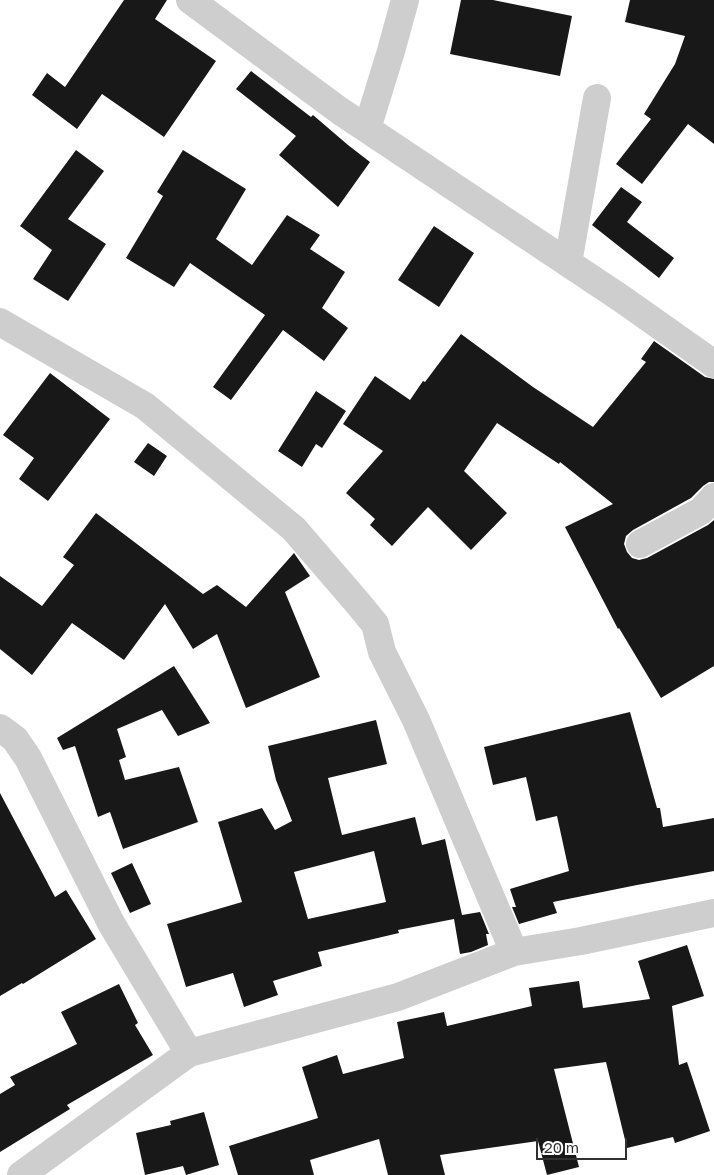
<!DOCTYPE html>
<style>
body{margin:0}
#map{position:relative;width:714px;height:1175px;overflow:hidden;background:#fff;font-family:"Golos Text",sans-serif}
canvas{display:block}
.scale{position:absolute;left:536px;top:1138px;width:91px;height:22px;box-sizing:border-box;border:2px solid #313131;border-top:0;padding-left:6px;font-size:15px;line-height:18px;white-space:nowrap;color:#313131;-webkit-text-stroke:4px #fff;paint-order:stroke}
</style>
<div id="map">
<canvas width="714" height="1175"></canvas>
<div class="scale">20 m</div>
</div>
<script>
const context = document.querySelector('canvas').getContext('2d');
context.lineJoin = 'round';
function paint(path, color) {
  context.fillStyle = color;
  context.fill(path, 'evenodd');
}
function stroke(path, color, width, dash) {
  context.strokeStyle = color;
  context.lineWidth = width;
  context.lineCap = dash ? 'butt' : 'round';
  context.setLineDash(dash || []);
  context.stroke(path);
}
paint(new Path2D(`
 M 124,0 L 167,0 L 155,19 L 216,61 L 164,137 L 102,94 L 77,129 L 32,95 L 47,73 L 65,87 Z
 M 461,0 L 493,0 L 572,16 L 560,76 L 450,54 Z
 M 630,0 L 714,0 L 714,144 L 688,124 L 642,184 L 616,164 L 651,119 L 644,114 L 675,64 L 685,36 L 625,22 Z
 M 251,71 L 311,117 L 313,115 L 348,145 L 370,162 L 338,207 L 279,155 L 296,136 L 236,89 Z
 M 76,150 L 104,171 L 68,219 L 106,244 L 68,301 L 33,279 L 52,250 L 20,226 Z
 M 183,150 L 246,189 L 216,239 L 252,265 L 287,215 L 320,235 L 310,249 L 345,272 L 322,308 L 348,328 L 324,361 L 283,330 L 231,400 L 213,387 L 265,315 L 190,263 L 174,287 L 126,258 L 163,196 L 157,192 Z
 M 621,187 L 642,202 L 627,222 L 674,258 L 659,278 L 592,225 Z
 M 434,226 L 474,253 L 439,307 L 398,280 Z
 M 461,334 L 533,387 L 593,427 L 646,362 L 641,359 L 654,341 L 705,377 L 714,379 L 714,482 L 709,482 L 703,486 L 691,498 L 633,530 L 626,536 L 624,544 L 627,552 L 632,558 L 639,560 L 647,558 L 708,525 L 714,520 L 714,666 L 661,698 L 619,628 L 618,629 L 565,527 L 613,504 L 560,462 L 559,464 L 497,423 L 464,471 L 507,513 L 471,550 L 428,507 L 392,546 L 370,525 L 375,519 L 346,493 L 383,451 L 343,424 L 375,376 L 410,400 L 423,381 L 425,382 Z
 M 50,373 L 110,419 L 48,501 L 19,479 L 34,458 L 3,435 Z
 M 316,391 L 346,411 L 322,448 L 316,444 L 302,467 L 278,451 Z
 M 148,443 L 167,456 L 154,476 L 134,462 Z
 M 96,513 L 203,594 L 217,585 L 246,607 L 294,553 L 310,576 L 285,592 L 320,677 L 246,708 L 217,634 L 193,649 L 165,604 L 124,660 L 72,623 L 32,675 L 0,649 L 0,576 L 42,606 L 74,565 L 63,557 Z
 M 174,666 L 210,723 L 178,736 L 162,710 L 117,729 L 126,757 L 119,760 L 125,780 L 179,767 L 198,822 L 123,849 L 110,812 L 98,817 L 75,746 L 63,750 L 57,738 Z
 M 630,712 L 657,808 L 660,808 L 663,827 L 714,818 L 714,871 L 637,885 L 553,902 L 557,913 L 519,924 L 512,907 L 516,907 L 510,889 L 569,871 L 557,816 L 536,821 L 526,777 L 493,785 L 484,747 Z
 M 376,720 L 387,764 L 328,778 L 342,835 L 415,817 L 422,845 L 445,839 L 462,915 L 480,912 L 489,934 L 486,934 L 488,945 L 471,952 L 460,954 L 454,919 L 398,930 L 399,933 L 318,952 L 322,966 L 273,981 L 278,995 L 244,1007 L 233,973 L 186,987 L 167,924 L 242,902 L 218,822 L 262,808 L 275,830 L 292,821 L 276,780 L 268,746 ZM 374,851 L 386,902 L 308,919 L 294,872 Z
 M 0,793 L 55,897 L 66,890 L 96,939 L 23,984 L 22,983 L 0,996 Z
 M 132,863 L 151,904 L 130,913 L 111,873 Z
 M 687,945 L 704,996 L 672,1006 L 679,1065 L 687,1062 L 710,1131 L 675,1143 L 673,1137 L 627,1148 L 606,1062 L 554,1069 L 579,1167 L 547,1175 L 538,1141 L 440,1155 L 445,1175 L 388,1175 L 379,1139 L 310,1160 L 314,1175 L 238,1175 L 229,1146 L 318,1118 L 302,1067 L 337,1055 L 343,1074 L 404,1058 L 397,1022 L 444,1012 L 447,1026 L 532,1006 L 529,988 L 579,981 L 583,1008 L 650,999 L 638,961 Z
 M 119,984 L 138,1023 L 135,1025 L 153,1055 L 67,1105 L 70,1109 L 0,1152 L 0,1094 L 15,1085 L 10,1077 L 77,1044 L 61,1012 Z
 M 204,1112 L 219,1165 L 186,1175 L 183,1166 L 145,1175 L 136,1133 L 171,1125 L 170,1121 Z`), '#181818');
stroke(new Path2D(`
 M 190,0 L 340,111 L 622,299 L 714,364
 M 367,129 L 391,51 L 405,0
 M 568,263 L 597,98
 M 0,322 L 145,406 L 294,529 L 356,601 L 375,624 L 382,652 L 416,720 L 514,952
 M 640,544 L 701,511 L 714,497
 M 0,728 L 15,739 L 28,758 L 111,923 L 189,1053
 M 21,1175 L 189,1053 L 398,997 L 514,952 L 581,941 L 714,913`), '#cecece', 28);
</script>
